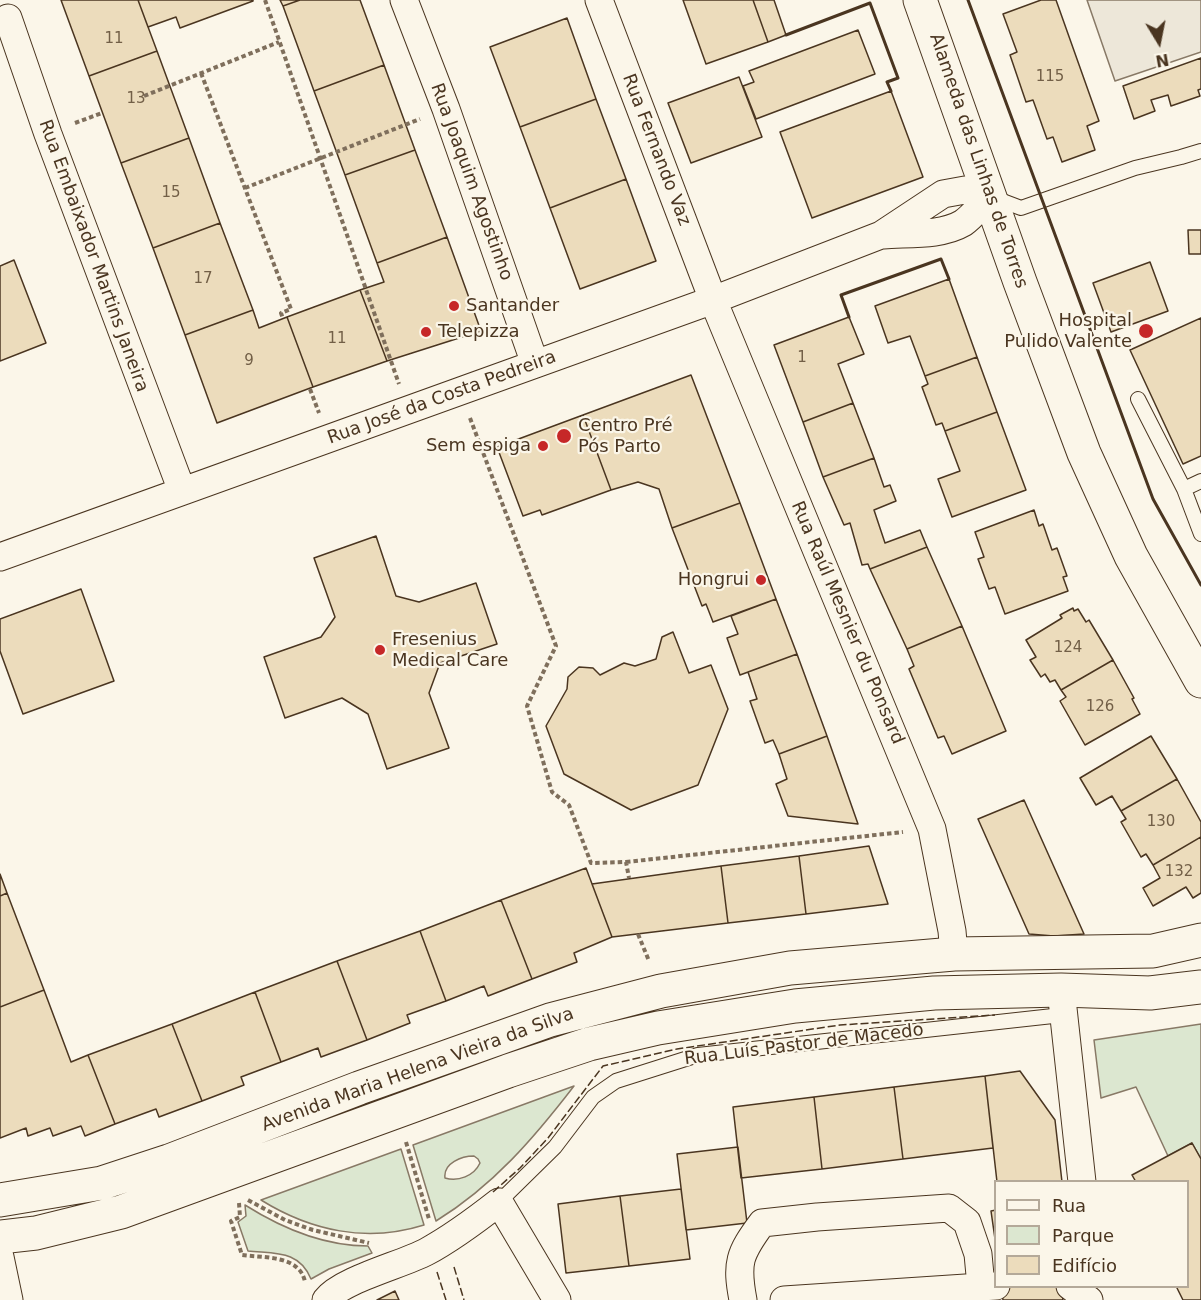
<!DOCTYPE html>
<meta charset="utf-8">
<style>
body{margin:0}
#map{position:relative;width:1201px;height:1300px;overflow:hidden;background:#fbf6e9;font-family:"DejaVu Sans",sans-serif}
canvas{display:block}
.legend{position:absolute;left:994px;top:1180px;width:195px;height:108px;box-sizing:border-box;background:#fbf6e9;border:2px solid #b4a999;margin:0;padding:8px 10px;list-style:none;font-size:18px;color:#4a3520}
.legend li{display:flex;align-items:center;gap:12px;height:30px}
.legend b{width:30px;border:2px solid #b4a999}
.north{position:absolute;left:1129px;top:12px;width:60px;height:60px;-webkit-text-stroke:4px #fbf6e9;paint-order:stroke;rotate:170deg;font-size:16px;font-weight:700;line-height:24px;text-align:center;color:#4a3520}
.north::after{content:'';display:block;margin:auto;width:21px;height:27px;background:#4a3520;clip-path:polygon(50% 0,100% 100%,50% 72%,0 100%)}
</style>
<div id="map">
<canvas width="1201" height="1300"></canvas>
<ul class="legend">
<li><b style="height:8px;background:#fbf6e9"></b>Rua</li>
<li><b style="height:16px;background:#dce7d0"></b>Parque</li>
<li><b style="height:16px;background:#ecdcbc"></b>Edifício</li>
</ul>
<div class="north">N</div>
</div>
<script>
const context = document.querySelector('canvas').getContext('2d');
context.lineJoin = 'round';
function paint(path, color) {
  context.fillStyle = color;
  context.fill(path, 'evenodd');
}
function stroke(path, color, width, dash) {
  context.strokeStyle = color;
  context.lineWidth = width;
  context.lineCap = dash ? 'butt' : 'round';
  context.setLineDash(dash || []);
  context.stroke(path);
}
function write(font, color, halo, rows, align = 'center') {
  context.font = font + ' "DejaVu Sans",sans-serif';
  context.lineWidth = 4.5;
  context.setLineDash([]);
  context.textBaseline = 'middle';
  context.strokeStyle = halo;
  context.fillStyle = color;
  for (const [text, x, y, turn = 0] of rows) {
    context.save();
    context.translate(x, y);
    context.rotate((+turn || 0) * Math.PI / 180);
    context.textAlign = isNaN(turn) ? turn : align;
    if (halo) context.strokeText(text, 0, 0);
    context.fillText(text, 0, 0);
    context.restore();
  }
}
const green = new Path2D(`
 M 1201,1024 L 1201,1159 L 1192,1143 L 1168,1156 L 1136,1087 L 1101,1098 L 1094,1040 Z
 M 574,1086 C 534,1138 493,1186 436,1221 L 413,1145 ZM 474,1156 L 478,1159 L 480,1163 C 474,1176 458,1182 445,1178 C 443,1163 462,1156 474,1156 Z
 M 401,1149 L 424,1225 C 367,1243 311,1231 261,1200 Z
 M 245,1205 C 283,1229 323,1246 368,1246 L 372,1253 L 329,1269 L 311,1279 C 299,1250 275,1254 248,1251 L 238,1222 L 246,1216 Z`);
paint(green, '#dce7d0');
stroke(green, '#887966', 1.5);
const parking = new Path2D(`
 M 1087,0 L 1201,0 L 1201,52 L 1115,81 Z`);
paint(parking, '#ede7d9');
stroke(parking, '#887966', 1.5);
const building = new Path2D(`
 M 61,0 L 138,0 L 157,51 L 89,76 Z
 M 138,0 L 253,0 L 253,1 L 180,28 L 176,17 L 148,27 Z
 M 280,0 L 300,0 L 283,6 Z
 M 300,0 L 360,0 L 384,65 L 314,91 L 283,6 Z
 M 683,0 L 753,0 L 768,42 L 706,64 Z
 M 753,0 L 774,0 L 786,35 L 768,42 Z
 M 1041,0 L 1056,0 L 1099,121 L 1087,126 L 1095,150 L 1062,162 L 1053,137 L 1047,139 L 1033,100 L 1026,102 L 1010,55 L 1017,52 L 1003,14 Z
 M 567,18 L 596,99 L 520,127 L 490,47 Z
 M 858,30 L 875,74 L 756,119 L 743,86 L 754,82 L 749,71 Z
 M 157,51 L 189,138 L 121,163 L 89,76 Z
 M 1201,58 L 1201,89 L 1198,90 L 1200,96 L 1171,106 L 1168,95 L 1151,100 L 1155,111 L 1134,119 L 1123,86 Z
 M 384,65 L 415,150 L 345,175 L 314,91 Z
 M 739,77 L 762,137 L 691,163 L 668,103 Z
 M 891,91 L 923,177 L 812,218 L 780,132 Z
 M 596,99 L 626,179 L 550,208 L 520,127 Z
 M 189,138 L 220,223 L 153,248 L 121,163 Z
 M 415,150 L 447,237 L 377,263 L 345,175 Z
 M 626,179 L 656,261 L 580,289 L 550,208 Z
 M 220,223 L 253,310 L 185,335 L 153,248 Z
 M 1188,230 L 1201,230 L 1201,254 L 1189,254 Z
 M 447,237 L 481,331 L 387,361 L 360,290 L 384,282 L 377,263 Z
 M 14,260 L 46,343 L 0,361 L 0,266 Z
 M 1150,262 L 1168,311 L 1111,332 L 1093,283 Z
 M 949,279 L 977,357 L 925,376 L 910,336 L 888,343 L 875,306 Z
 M 360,290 L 387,361 L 313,387 L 287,317 Z
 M 253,310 L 259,328 L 287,317 L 313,387 L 217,423 L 185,335 Z
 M 849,317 L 864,354 L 838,364 L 853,403 L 803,422 L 774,345 Z
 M 1201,318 L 1201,456 L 1183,464 L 1130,350 Z
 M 977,357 L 997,412 L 945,431 L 942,423 L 936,425 L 922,387 L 928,384 L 925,376 Z
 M 691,375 L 740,503 L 672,528 L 659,489 L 638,482 L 611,490 L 583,415 Z
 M 853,403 L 874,458 L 823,477 L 803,422 Z
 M 997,412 L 1026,490 L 952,517 L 938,479 L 960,471 L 945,431 Z
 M 583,415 L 611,490 L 542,515 L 540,510 L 523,516 L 497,447 Z
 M 874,458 L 884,487 L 890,485 L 896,501 L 874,510 L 885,543 L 920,530 L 927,547 L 870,569 L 868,564 L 862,565 L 850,523 L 844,525 L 823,477 Z
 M 740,503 L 776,599 L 713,622 L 706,604 L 702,606 L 672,528 Z
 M 1034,510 L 1039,526 L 1043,524 L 1052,550 L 1057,548 L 1067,576 L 1063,577 L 1068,591 L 1005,614 L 995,587 L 989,589 L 978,559 L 984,557 L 975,532 Z
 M 376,536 L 396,596 L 419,602 L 476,583 L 497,644 L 440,663 L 429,693 L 449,748 L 387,769 L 368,714 L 342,698 L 285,718 L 264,657 L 321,637 L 335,617 L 314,558 Z
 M 927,547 L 962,626 L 907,649 L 870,569 Z
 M 81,589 L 114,681 L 23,714 L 0,651 L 0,619 Z
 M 776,599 L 797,654 L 740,675 L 727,638 L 738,634 L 731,616 Z
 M 1073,608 L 1074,611 L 1078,609 L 1086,622 L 1089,620 L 1113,660 L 1061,690 L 1055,680 L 1050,682 L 1045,674 L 1041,677 L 1030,660 L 1036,657 L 1026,640 L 1062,618 L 1060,615 Z
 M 962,626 L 1006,731 L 952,754 L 944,736 L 938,738 L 909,669 L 914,666 L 907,649 Z
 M 673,632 L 689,673 L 711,665 L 728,709 L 698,785 L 631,810 L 564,774 L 546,726 L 567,689 L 568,677 L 579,667 L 593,668 L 600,675 L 624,663 L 635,666 L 656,659 L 662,637 Z
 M 797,654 L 827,736 L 779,754 L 773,740 L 765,743 L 750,701 L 757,699 L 748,672 Z
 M 1113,660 L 1134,698 L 1132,699 L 1140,714 L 1085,745 L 1060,701 L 1066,697 L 1061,690 Z
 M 827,736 L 858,824 L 788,816 L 776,784 L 787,779 L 779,754 Z
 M 1151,736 L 1177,779 L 1121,811 L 1112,796 L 1096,805 L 1080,778 Z
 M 1177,779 L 1201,822 L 1201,837 L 1153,865 L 1146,854 L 1141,857 L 1121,822 L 1126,819 L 1121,811 Z
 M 1024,800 L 1084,934 L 1054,936 L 1029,934 L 978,819 Z
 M 1201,837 L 1201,893 L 1193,898 L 1186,887 L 1153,906 L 1143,888 L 1160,878 L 1153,865 Z
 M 869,846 L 888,904 L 806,914 L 799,856 Z
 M 799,856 L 806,914 L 728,923 L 721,866 Z
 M 721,866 L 728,923 L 612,937 L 592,884 Z
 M 586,868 L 612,937 L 574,953 L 577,962 L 532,979 L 501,900 Z
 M 0,874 L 7,893 L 0,896 Z
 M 7,893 L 44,990 L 0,1007 L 0,896 Z
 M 501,900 L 532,979 L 488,996 L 484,986 L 446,1001 L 420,931 Z
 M 420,931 L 446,1001 L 407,1015 L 410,1023 L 367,1040 L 337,961 Z
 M 337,961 L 367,1040 L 321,1057 L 318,1048 L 281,1062 L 255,992 Z
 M 44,990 L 71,1062 L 88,1055 L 115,1124 L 85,1136 L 81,1126 L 53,1136 L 50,1128 L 28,1136 L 26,1128 L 0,1138 L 0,1007 Z
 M 255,992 L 281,1062 L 241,1077 L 244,1085 L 202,1101 L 172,1024 Z
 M 172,1024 L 202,1101 L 159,1117 L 156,1109 L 115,1124 L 88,1055 Z
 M 1020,1071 L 1055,1120 L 1062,1182 L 997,1182 L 985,1076 Z
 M 985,1076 L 993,1148 L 903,1159 L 894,1087 Z
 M 894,1087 L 903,1159 L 822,1169 L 814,1097 Z
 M 814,1097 L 822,1169 L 741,1178 L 733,1107 Z
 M 1192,1143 L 1201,1159 L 1201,1300 L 1183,1300 L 1176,1286 L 1188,1286 L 1188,1182 L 1136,1182 L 1132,1175 Z
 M 738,1147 L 747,1223 L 686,1230 L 677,1154 Z
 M 681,1189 L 690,1259 L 629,1266 L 620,1196 Z
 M 620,1196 L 629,1266 L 566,1273 L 558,1204 Z
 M 996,1210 L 996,1246 L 991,1211 Z
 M 1001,1286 L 1061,1286 L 1063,1300 L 1003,1300 Z
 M 395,1291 L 399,1300 L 377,1300 Z`);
paint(building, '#ecdcbc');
stroke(building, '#4a3520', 1.5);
const lane = new Path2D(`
 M 992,197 L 1021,208 L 1135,168 L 1181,157 L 1201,151
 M 1138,399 L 1184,489
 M 1201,481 L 1184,489 L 1201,534
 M 499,1202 L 555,1147 L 593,1097 L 616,1081 L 698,1055 L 1062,1015`);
const street = new Path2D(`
 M 404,0 L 446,109 L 535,364
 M 599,0 L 713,300 L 932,829 L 952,931 L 954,954
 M 8,18 L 48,134 L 182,491
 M 883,235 C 908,233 941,236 963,223 C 973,216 981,205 990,197
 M 0,557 L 713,300 L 881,235 L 943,194 L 965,190 L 990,197
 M 1061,990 L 1082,1182
 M 0,1257 L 9,1300
 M 1070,1286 L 1089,1300
 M 326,1300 C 341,1280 401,1265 426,1252 C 452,1238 476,1220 499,1202 L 557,1300
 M 743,1300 C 736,1263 739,1254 762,1223 L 817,1217 L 949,1208 L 967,1222 L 978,1254 L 981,1286
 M 784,1300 L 996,1286`);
const secondary = new Path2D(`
 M 920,0 L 1020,282 L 1084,453 L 1131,556 L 1201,681
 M 0,1200 L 102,1183 L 169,1161 L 359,1088 L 550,1020 L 661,991 L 790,968 L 954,954 L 1153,951 L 1201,940
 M 0,1237 L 36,1233 L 121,1212 L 508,1071 L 589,1044 L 658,1028 L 795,1006 L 934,993 L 1061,990 L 1150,993 L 1201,987`);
stroke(lane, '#4a3520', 16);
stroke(street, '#4a3520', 29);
stroke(secondary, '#4a3520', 35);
stroke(new Path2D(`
 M 265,0 L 399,384
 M 201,73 L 291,309 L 281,313 L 283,319
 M 144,96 L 279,42
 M 75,123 L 102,113
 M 245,188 L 420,119
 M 310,389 L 319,413
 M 470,418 L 556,646 L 527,706 L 552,792 L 569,805 L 591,863 L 626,862 L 629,878
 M 626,862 L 903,832
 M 638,934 L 649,961
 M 406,1142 L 429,1219
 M 248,1200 L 285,1220 L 313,1230 L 369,1243
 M 239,1203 L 240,1217 L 231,1221 L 242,1255 C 264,1258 300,1255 305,1282`), '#7f6f5c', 4, [4.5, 3]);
stroke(lane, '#fbf6e9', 14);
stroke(street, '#fbf6e9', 27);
stroke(secondary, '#fbf6e9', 33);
stroke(new Path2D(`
 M 493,1192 L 520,1168 L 548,1138 L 603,1066 L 677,1049 L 840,1025 L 995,1015
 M 454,1267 L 464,1300
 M 437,1272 L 446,1300`), '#4a3520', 1.5, [8, 3]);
stroke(new Path2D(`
 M 968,0 L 1153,499 L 1201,585
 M 786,35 L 870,3 L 898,78 L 887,82 L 891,91
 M 849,317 L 841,295 L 941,259 L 949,279`), '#4a3520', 3);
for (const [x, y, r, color] of [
 [454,306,6,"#c62828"],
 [1146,331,8,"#c62828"],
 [426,332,6,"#c62828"],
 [564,436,8,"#c62828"],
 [543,446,6,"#c62828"],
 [761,580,6,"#c62828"],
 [380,650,6,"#c62828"]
]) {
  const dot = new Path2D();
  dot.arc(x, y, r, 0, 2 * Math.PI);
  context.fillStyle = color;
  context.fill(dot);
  stroke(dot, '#fbf6e9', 2);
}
write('15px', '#725f47', null, [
 ["11",114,39],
 ["115",1050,77],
 ["13",136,99],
 ["15",171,193],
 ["17",203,279],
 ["11",337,339],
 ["1",802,358],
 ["9",249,361],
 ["124",1068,648],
 ["126",1100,707],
 ["130",1161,822],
 ["132",1179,872]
]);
write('18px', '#4a3520', '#fbf6e9', [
 ["Rua Fernando Vaz",656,150,69],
 ["Alameda das Linhas de Torres",978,161,71],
 ["Rua Joaquim Agostinho",471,182,70],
 ["Rua Embaixador Martins Janeira",93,256,70],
 ["Rua José da Costa Pedreira",442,398,-20],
 ["Rua Raúl Mesnier du Ponsard",847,623,67],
 ["Rua Luís Pastor de Macedo",804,1045,-7],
 ["Avenida Maria Helena Vieira da Silva",418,1070,-20]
]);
write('18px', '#4a3520', '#fbf6e9', [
 ["Santander",466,306],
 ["Hospital",1132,321,"right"],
 ["Pulido Valente",1132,342,"right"],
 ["Telepizza",438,332],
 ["Centro Pré",578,426],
 ["Pós Parto",578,447],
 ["Sem espiga",531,446,"right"],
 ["Hongrui",749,580,"right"],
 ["Fresenius",392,640],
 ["Medical Care",392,661]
], 'left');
</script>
